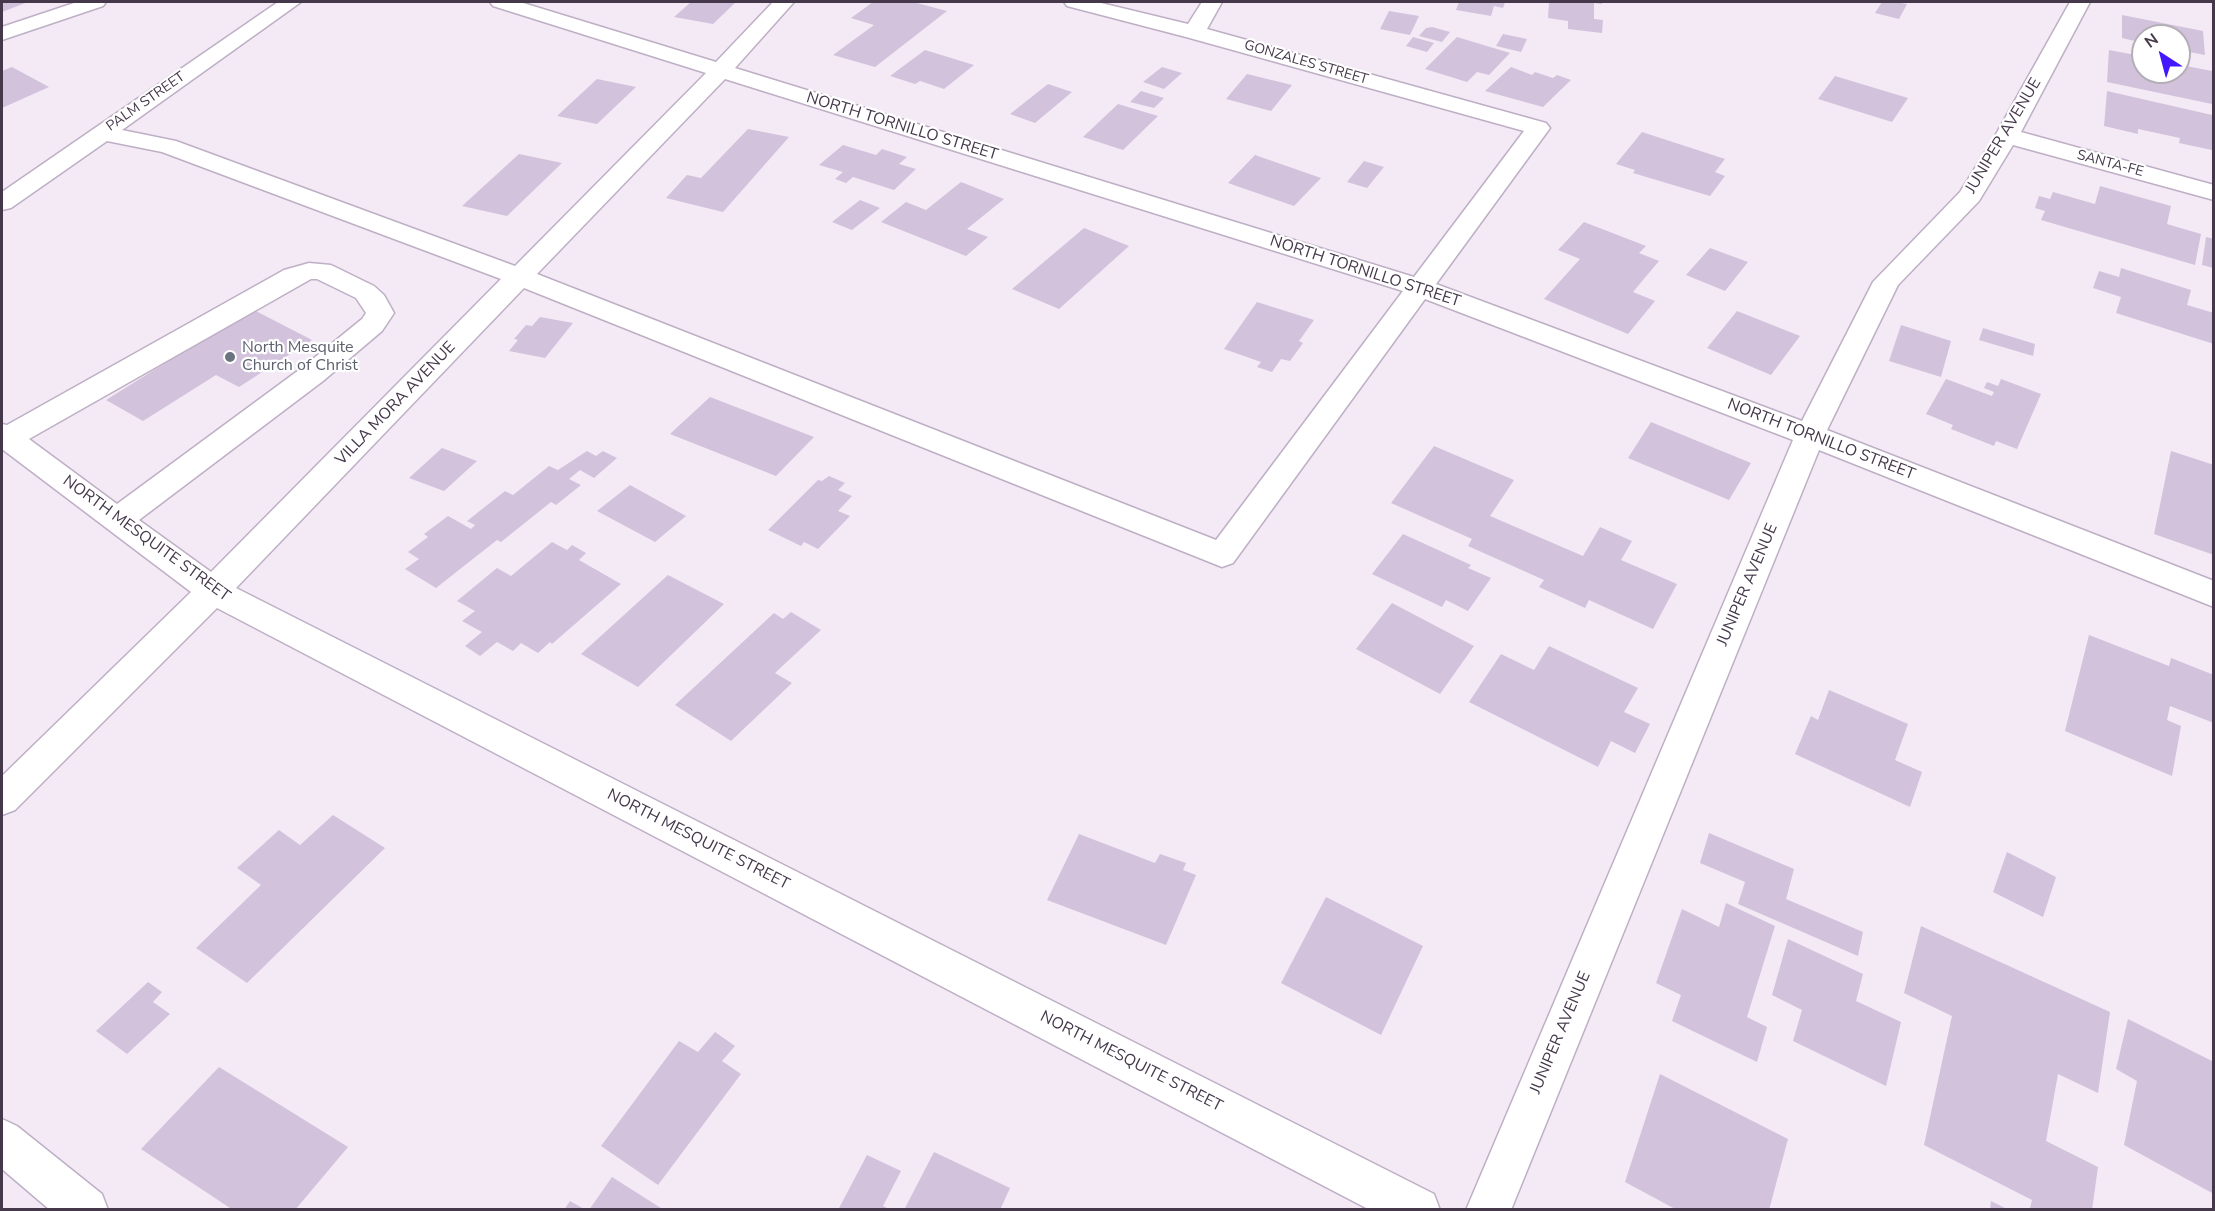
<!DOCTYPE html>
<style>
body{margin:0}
#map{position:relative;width:2215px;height:1211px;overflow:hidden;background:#f3eaf6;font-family:"Nunito Sans",sans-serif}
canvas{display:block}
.frame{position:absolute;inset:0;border:3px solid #44384a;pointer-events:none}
.north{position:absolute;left:2131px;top:24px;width:60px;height:60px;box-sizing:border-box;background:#fff;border:2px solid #b4afb7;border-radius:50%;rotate:324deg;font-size:16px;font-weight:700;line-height:24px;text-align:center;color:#44384a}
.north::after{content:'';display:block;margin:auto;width:21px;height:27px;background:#4418ff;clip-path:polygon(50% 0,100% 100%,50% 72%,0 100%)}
</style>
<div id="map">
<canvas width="2215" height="1211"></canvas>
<div class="frame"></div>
<div class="north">N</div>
</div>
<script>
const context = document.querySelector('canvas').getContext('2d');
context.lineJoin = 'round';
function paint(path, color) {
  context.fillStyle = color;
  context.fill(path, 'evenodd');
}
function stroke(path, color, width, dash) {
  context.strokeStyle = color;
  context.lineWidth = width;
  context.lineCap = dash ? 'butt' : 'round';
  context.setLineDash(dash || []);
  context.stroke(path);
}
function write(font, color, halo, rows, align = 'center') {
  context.font = font + ' "Nunito Sans",sans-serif';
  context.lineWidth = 4.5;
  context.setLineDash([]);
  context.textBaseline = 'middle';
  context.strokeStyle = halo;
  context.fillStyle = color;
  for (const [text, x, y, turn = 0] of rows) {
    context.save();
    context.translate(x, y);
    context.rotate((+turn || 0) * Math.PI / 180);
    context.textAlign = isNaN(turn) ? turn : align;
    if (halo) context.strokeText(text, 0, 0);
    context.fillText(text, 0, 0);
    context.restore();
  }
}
paint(new Path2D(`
 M 2,2 L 28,2 L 2,12 Z
 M 691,2 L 736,2 L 713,24 L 674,17 Z
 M 873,2 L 913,2 L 947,11 L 875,67 L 833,55 L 874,25 L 851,18 Z
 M 1459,2 L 1505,2 L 1503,8 L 1494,6 L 1491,16 L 1456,10 Z
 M 1549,2 L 1602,2 L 1602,4 L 1594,3 L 1594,19 L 1603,20 L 1602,33 L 1568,29 L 1568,21 L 1548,18 Z
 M 1882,2 L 1895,2 L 1907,4 L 1899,19 L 1875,13 Z
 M 1389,11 L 1419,16 L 1410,35 L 1380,29 Z
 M 2122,15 L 2203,31 L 2205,55 L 2179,50 L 2179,36 L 2143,36 L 2143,43 L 2122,38 Z
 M 1432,27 L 1450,32 L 1442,42 L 1419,36 L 1426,28 Z
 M 1503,34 L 1527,39 L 1521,52 L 1496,46 Z
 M 1413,37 L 1434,43 L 1427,52 L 1406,46 Z
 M 1457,37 L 1510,53 L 1489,75 L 1477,72 L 1467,82 L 1425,69 Z
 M 925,50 L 974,65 L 944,89 L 920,81 L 915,84 L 890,76 Z
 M 2109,50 L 2141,56 L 2143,72 L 2179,72 L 2181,65 L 2212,71 L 2212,104 L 2107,82 Z
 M 12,67 L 49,87 L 2,108 L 2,71 Z
 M 1162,67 L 1182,73 L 1164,89 L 1143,82 Z
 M 1511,67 L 1532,75 L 1535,72 L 1553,78 L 1557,75 L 1571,80 L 1543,107 L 1485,91 Z
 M 1247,74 L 1292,85 L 1271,111 L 1226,99 Z
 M 1835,76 L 1908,98 L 1892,122 L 1818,99 Z
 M 597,79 L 636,87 L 597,124 L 557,116 Z
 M 1048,84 L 1072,92 L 1035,123 L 1010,114 Z
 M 1141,91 L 1164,98 L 1154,108 L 1130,102 Z
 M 2107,91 L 2212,115 L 2212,150 L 2179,143 L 2180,138 L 2138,129 L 2138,134 L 2104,126 Z
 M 1118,104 L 1158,116 L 1123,150 L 1083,137 Z
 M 748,129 L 789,137 L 723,212 L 666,198 L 687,175 L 701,178 Z
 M 1642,132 L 1725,159 L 1715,172 L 1725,176 L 1710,196 L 1633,173 L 1635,170 L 1616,164 Z
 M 843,145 L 876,155 L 882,149 L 907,157 L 899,164 L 916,169 L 894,190 L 853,177 L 846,183 L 835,179 L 843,172 L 819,165 Z
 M 519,154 L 562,163 L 507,216 L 462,206 Z
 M 1255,155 L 1321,178 L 1294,206 L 1228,183 Z
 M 1364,161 L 1384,167 L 1367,188 L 1347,182 Z
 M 961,182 L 1004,199 L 967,229 L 988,237 L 966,256 L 881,222 L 906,202 L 926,210 Z
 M 2100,186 L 2171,206 L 2167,224 L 2201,234 L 2195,265 L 2041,220 L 2045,211 L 2035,208 L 2039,196 L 2050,199 L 2053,192 L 2095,204 Z
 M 860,200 L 880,208 L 852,230 L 832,222 Z
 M 1584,222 L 1646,246 L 1639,253 L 1659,261 L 1633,292 L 1655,301 L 1628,334 L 1544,299 L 1580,259 L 1558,250 Z
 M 1084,228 L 1129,246 L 1059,309 L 1012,289 Z
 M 2206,237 L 2214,239 L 2214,268 L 2202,265 Z
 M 1710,248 L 1748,262 L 1725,291 L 1686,275 Z
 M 2121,268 L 2191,290 L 2187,305 L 2214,313 L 2214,344 L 2116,313 L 2121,297 L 2093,288 L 2099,271 L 2119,277 Z
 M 1257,302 L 1314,320 L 1299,341 L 1303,343 L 1290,361 L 1281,359 L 1272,372 L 1257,367 L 1261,362 L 1224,349 Z
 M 252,309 L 312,340 L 239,387 L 216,375 L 143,421 L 106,400 Z
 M 1737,311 L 1800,336 L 1771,375 L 1707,348 Z
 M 540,317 L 573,323 L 545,358 L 509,351 L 518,340 L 514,339 L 526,325 L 532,326 Z
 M 1901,325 L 1951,341 L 1941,377 L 1889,361 Z
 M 1983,328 L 2035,344 L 2033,356 L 1979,340 Z
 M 1946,379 L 1992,396 L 1994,392 L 1984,388 L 1987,382 L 1998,386 L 2001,379 L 2041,394 L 2017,449 L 1996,441 L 1994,446 L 1951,429 L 1953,425 L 1926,414 Z
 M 710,397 L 814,437 L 776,476 L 670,434 Z
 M 1651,422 L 1751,463 L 1729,500 L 1628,458 Z
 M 1434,446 L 1514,480 L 1490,516 L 1583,556 L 1600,527 L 1632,541 L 1621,560 L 1677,584 L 1653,629 L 1589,600 L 1585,608 L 1539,587 L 1544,580 L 1468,546 L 1472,539 L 1391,503 Z
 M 442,448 L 477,461 L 444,491 L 409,478 Z
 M 587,451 L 596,456 L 603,451 L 617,458 L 594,478 L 580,470 L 569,479 L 581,485 L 556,505 L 551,502 L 501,542 L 497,540 L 436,588 L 405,569 L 419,559 L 408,552 L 428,537 L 424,534 L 448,516 L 471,529 L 475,525 L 467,521 L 505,491 L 513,495 L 549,466 L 558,470 Z
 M 2171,451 L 2214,465 L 2214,555 L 2154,534 Z
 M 829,476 L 845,483 L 838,490 L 852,496 L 838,511 L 850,516 L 818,549 L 804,542 L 801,546 L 768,530 L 818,480 L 822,481 Z
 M 630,485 L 686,516 L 655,542 L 597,511 Z
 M 1403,534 L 1471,565 L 1468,568 L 1491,578 L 1468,611 L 1446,600 L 1442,607 L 1372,574 Z
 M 552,542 L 567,550 L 572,545 L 586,553 L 579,560 L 621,584 L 552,644 L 550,642 L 538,653 L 521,643 L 513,651 L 497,642 L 480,656 L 465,646 L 482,632 L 462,621 L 475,611 L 457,601 L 497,568 L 511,576 Z
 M 668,575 L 724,604 L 638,687 L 581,654 Z
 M 1392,603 L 1474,646 L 1440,694 L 1356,649 Z
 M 791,612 L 821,630 L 775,673 L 792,683 L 731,741 L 675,705 L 774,613 L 783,619 Z
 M 2089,635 L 2169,666 L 2171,658 L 2214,675 L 2214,723 L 2170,706 L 2167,720 L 2181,726 L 2172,776 L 2065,731 Z
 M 1549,646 L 1638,688 L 1624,712 L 1650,724 L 1635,753 L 1611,741 L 1598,767 L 1469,702 L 1501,654 L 1534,670 Z
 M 1829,690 L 1908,724 L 1895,760 L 1922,772 L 1910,807 L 1795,754 L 1811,716 L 1818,720 Z
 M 333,815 L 385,848 L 247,983 L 196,948 L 261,885 L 237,868 L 279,830 L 300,845 Z
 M 1709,833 L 1794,869 L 1786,899 L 1863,932 L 1858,956 L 1738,904 L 1745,882 L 1700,863 Z
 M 1079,834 L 1155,863 L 1160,854 L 1186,863 L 1183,870 L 1196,875 L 1166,945 L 1047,900 Z
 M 2007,852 L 2056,877 L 2043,917 L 1993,892 Z
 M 1326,897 L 1423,946 L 1381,1035 L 1281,983 Z
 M 1726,903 L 1775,926 L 1747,1017 L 1767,1027 L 1757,1062 L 1672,1021 L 1681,995 L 1656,983 L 1682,909 L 1719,927 Z
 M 1921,926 L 2110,1012 L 2098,1093 L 2058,1074 L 2046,1141 L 2098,1167 L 2092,1210 L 2033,1210 L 2030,1208 L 2032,1200 L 1924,1145 L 1952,1016 L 1904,993 Z
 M 1788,939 L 1863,974 L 1856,1001 L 1901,1022 L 1886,1086 L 1793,1041 L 1802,1010 L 1772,995 Z
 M 148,982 L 162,992 L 153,1002 L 170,1014 L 127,1054 L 96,1031 Z
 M 2128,1019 L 2214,1062 L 2214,1194 L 2124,1145 L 2137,1081 L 2116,1069 Z
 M 715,1032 L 735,1046 L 722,1061 L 741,1074 L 658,1185 L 601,1146 L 679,1041 L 698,1052 Z
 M 219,1067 L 348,1147 L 295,1210 L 233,1210 L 141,1149 Z
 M 1660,1074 L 1788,1139 L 1769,1210 L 1677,1210 L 1625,1182 Z
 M 934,1152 L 1010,1188 L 1000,1210 L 904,1210 Z
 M 867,1155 L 901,1171 L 883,1206 L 891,1210 L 838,1210 Z
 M 612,1177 L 664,1210 L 589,1210 Z
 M 570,1201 L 586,1210 L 564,1210 Z
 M 1991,1201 L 2009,1210 L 1990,1210 Z`), '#d2c2db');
const minor = new Path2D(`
 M 77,2 L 106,2 L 103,6 L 2,40 L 2,27 Z
 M 278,2 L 301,2 L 122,130 L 176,141 L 515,266 L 706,73 L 493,6 L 490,2 L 520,2 L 716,62 L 773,2 L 794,2 L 735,68 L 1414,277 L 1524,131 L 1186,37 L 1067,6 L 1064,2 L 1097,2 L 1188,24 L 1202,2 L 1222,2 L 1207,29 L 1546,123 L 1550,128 L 1436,284 L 1802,421 L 1873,282 L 1960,192 L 1995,136 L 2070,2 L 2090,2 L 2021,132 L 2214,185 L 2214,200 L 2013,145 L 1979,201 L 1898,285 L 1827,430 L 2214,581 L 2214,607 L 1819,450 L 1511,1210 L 1466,1210 L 1793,440 L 1425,299 L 1233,563 L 1222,567 L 524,288 L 236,588 L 1434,1194 L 1440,1210 L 1370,1210 L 217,608 L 15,810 L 2,815 L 2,776 L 191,592 L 2,449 L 2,424 L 7,425 L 284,270 L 309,263 L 331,265 L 374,286 L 384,295 L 394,313 L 382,331 L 323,381 L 139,520 L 211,572 L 501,279 L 162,152 L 107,141 L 11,208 L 2,210 L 2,192 ZM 725,79 L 1403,291 L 1216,540 L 537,274 ZM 311,279 L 317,279 L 356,298 L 366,313 L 362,319 L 303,367 L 117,504 L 29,439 Z
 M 2,1119 L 17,1126 L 102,1194 L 108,1210 L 50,1210 L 2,1169 Z`);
stroke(minor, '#beafc5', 3);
paint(minor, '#fff');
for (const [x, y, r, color] of [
 [230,357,6,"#6b7280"]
]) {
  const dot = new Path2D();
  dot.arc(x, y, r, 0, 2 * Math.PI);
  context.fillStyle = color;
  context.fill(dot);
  stroke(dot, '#fff', 2);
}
write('14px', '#44384a', '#fff', [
 ["GONZALES STREET",1306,63,16],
 ["PALM STREET",146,102,-35],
 ["SANTA-FE",2110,164,15]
]);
write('16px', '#44384a', '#fff', [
 ["NORTH TORNILLO STREET",902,127,17],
 ["JUNIPER AVENUE",2004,136,-59],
 ["NORTH TORNILLO STREET",1365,272,18],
 ["VILLA MORA AVENUE",396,404,-46],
 ["NORTH TORNILLO STREET",1821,440,21],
 ["NORTH MESQUITE STREET",146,539,36],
 ["JUNIPER AVENUE",1748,585,-67],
 ["NORTH MESQUITE STREET",698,840,27],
 ["JUNIPER AVENUE",1561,1033,-67],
 ["NORTH MESQUITE STREET",1131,1062,27]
]);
write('16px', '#5b616d', '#fff', [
 ["North Mesquite",242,348],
 ["Church of Christ",242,366]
], 'left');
</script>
